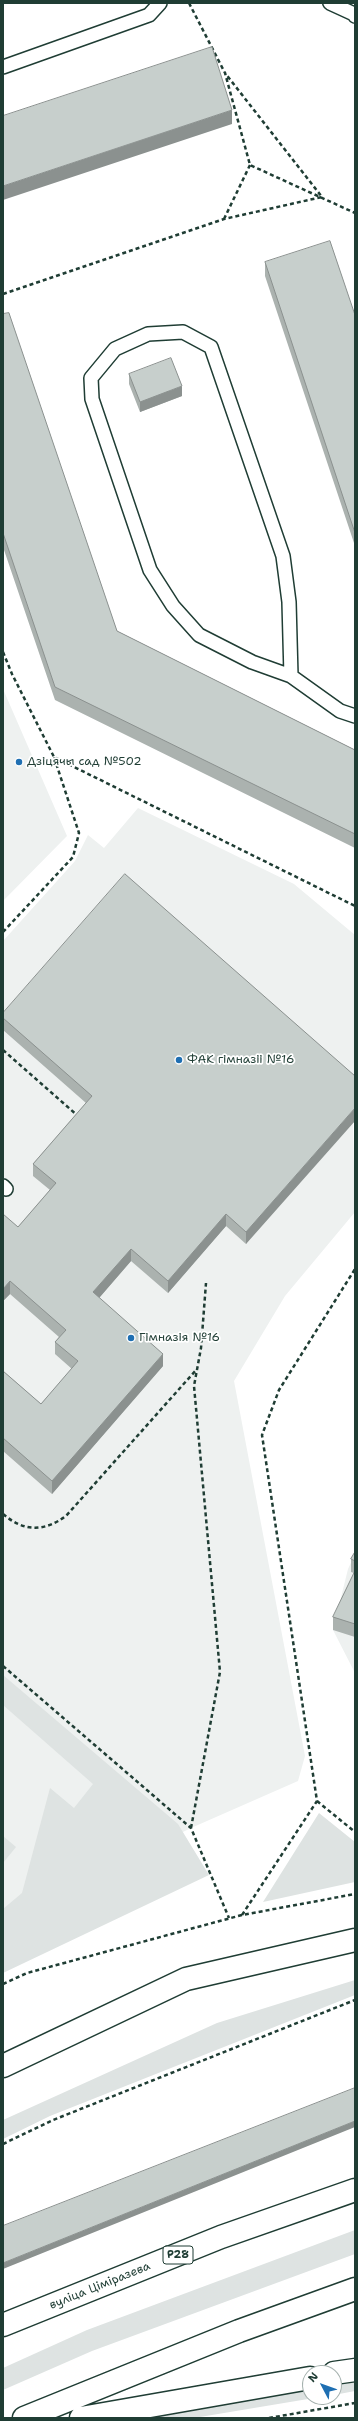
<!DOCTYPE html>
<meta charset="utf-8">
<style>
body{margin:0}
#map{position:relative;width:358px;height:2421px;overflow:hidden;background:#fff;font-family:"Shantell Sans",sans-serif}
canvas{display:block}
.frame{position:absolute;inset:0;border:4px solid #1f3d34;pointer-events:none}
.north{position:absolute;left:302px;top:2365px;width:40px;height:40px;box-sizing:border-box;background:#fff;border:1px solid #a5b1ae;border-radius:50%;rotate:311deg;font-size:11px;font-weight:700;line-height:16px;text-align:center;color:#1f3d34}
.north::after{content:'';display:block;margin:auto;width:14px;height:18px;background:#1f6fb2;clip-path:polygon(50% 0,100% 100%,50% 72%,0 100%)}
</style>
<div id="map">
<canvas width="358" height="2421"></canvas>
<div class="frame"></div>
<div class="north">N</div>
</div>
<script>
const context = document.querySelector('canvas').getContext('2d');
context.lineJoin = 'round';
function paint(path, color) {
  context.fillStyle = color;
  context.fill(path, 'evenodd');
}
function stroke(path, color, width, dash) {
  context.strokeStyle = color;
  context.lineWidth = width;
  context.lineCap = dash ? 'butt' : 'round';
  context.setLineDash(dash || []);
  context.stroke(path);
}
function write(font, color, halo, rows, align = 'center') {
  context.font = font + ' "Shantell Sans",sans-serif';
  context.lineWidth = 3.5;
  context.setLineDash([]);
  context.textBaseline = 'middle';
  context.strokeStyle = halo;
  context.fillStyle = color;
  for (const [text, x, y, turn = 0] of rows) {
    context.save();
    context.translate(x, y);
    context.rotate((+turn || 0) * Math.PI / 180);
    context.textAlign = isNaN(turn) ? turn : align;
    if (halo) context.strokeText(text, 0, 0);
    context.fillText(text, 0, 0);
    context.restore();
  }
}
paint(new Path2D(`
 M 3,689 L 67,836 L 3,901 Z
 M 138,808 L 294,884 L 355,935 L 355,1121 L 353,1123 L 355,1212 L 285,1296 L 234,1381 L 305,1756 L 298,1781 L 191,1828 L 3,1921 L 3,941 L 75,861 L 88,835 L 104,848 Z
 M 355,1554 L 355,1673 L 333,1630 L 348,1569 Z`), '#eef1f0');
paint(new Path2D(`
 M 3,1675 L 178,1824 L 209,1875 L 3,1973 L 3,1909 L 22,1893 L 50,1788 L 74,1808 L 93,1784 L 3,1705 Z
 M 319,1813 L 355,1842 L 355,1882 L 263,1902 Z
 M 3,1836 L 16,1847 L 3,1863 Z
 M 355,1980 L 355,1995 L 50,2116 L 3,2139 L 3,2120 L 217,2023 Z
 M 355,2230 L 355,2254 L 92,2351 L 3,2390 L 3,2368 L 87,2330 Z
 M 355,2381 L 355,2391 L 334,2395 L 334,2384 Z
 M 310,2388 L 310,2397 L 320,2397 L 194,2418 L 143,2418 Z`), '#dee3e2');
const lane = new Path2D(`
 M 330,3 L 354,14 L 355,16
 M 3,67 L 149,15 L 160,3
 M 291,676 L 289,602 L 283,556 L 211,347 L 183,332 L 148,334 L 115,349 L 91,378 L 92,399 L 150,570 L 173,606 L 199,635 L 252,662 L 291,676 L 340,711 L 355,716
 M 3,1186 L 6,1189`);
const primary = new Path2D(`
 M 3,2066 L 186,1979 L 355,1940
 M 3,2325 L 221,2237 L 355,2190
 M 334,2373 L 355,2370
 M 24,2418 L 239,2331 L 355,2289
 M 81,2418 L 310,2378`);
stroke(lane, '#1f3d34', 16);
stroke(primary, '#1f3d34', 25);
stroke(new Path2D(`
 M 189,3 L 225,73 L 250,165 L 355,213
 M 224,219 L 250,165
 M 3,294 L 224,219 L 322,197 L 225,73
 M 3,652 L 12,674 L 54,757 L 355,906
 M 3,932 L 73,857 L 79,833 L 54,757
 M 3,1050 L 78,1116
 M 3,1514 C 24,1532 44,1532 66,1516 L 197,1369
 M 3,1666 L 191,1828 L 229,1918
 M 317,1801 L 355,1832
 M 191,1828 L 220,1672 L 194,1386 L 201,1348 L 206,1283
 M 242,1915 L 317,1801 L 262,1435 L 279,1390 L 355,1269
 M 3,1984 L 27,1973 L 242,1915 L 355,1894
 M 3,2144 L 53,2120 L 355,2000
 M 269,2418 L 355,2403`), '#1f3d34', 2.5, [4, 3]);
stroke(lane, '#fff', 13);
stroke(primary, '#fff', 22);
paint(new Path2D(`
 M 265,262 L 355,315 L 355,546 L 265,276 Z
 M 3,314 L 117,631 L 355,750 L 355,848 L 55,700 L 3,547 Z
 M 129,374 L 182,396 L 140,412 L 129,384 Z
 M 3,1013 L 355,1076 L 246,1244 L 226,1226 L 168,1293 L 131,1261 L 99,1298 L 163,1366 L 52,1494 L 3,1451 L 3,1371 L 41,1404 L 72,1369 L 55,1354 L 55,1342 L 59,1337 L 10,1294 L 3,1301 L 18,1227 L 50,1190 L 33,1176 L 33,1164 L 86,1103 L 3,1030 Z
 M 355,1552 L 355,1637 L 333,1630 L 333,1617 L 354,1573 L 351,1572 L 351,1559 Z`), '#abb2af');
paint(new Path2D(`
 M 232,110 L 232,124 L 3,200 L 3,186 Z
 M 182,386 L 182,396 L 140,412 L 140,402 Z
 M 355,1108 L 355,1121 L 246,1244 L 246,1232 Z
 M 226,1214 L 226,1226 L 168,1293 L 168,1281 Z
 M 131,1249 L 131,1261 L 93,1305 L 93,1292 Z
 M 10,1281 L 10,1294 L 3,1301 L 3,1289 Z
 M 163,1354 L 163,1366 L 52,1494 L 52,1481 Z
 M 355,2121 L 355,2127 L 3,2269 L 3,2263 Z`), '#8b918f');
const building = new Path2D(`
 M 212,47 L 232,110 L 3,186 L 3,116 Z
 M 330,241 L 355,315 L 355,533 L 265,262 Z
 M 9,313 L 117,631 L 355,750 L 355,834 L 55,687 L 3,533 L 3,314 Z
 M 171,358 L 182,386 L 140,402 L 129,374 Z
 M 125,874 L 355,1076 L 355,1108 L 246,1232 L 226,1214 L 168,1281 L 131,1249 L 93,1292 L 163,1354 L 52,1481 L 3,1438 L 3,1371 L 41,1404 L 78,1361 L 55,1342 L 66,1330 L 10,1281 L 3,1289 L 3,1214 L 18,1227 L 56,1183 L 33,1164 L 92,1096 L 3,1018 L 3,1013 Z
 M 355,1552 L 355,1561 L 351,1559 Z
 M 355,1571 L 355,1624 L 333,1617 Z
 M 355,2088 L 355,2121 L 3,2263 L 3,2226 Z`);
paint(building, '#c7cfcc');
stroke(building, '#8b918f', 1);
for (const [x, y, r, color] of [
 [19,762,4,"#1f6fb2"],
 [179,1060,4,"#1f6fb2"],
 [131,1338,4,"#1f6fb2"]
]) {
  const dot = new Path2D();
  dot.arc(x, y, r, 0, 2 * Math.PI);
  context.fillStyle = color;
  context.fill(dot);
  stroke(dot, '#fff', 1.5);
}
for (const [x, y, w] of [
 [178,2255,30]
]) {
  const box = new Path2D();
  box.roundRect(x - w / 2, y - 9, w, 18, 3);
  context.fillStyle = '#fff';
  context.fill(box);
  stroke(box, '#1f3d34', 1);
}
write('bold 11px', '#1f3d34', null, [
 ["Р28",178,2255]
]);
write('12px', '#1f3d34', '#fff', [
 ["Дзіцячы сад №502",27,762],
 ["ФАК гімназіі №16",187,1060],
 ["Гімназія №16",139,1338]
], 'left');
write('12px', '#1f3d34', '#fff', [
 ["вуліца Ціміразева",100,2286,-22]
]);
</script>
